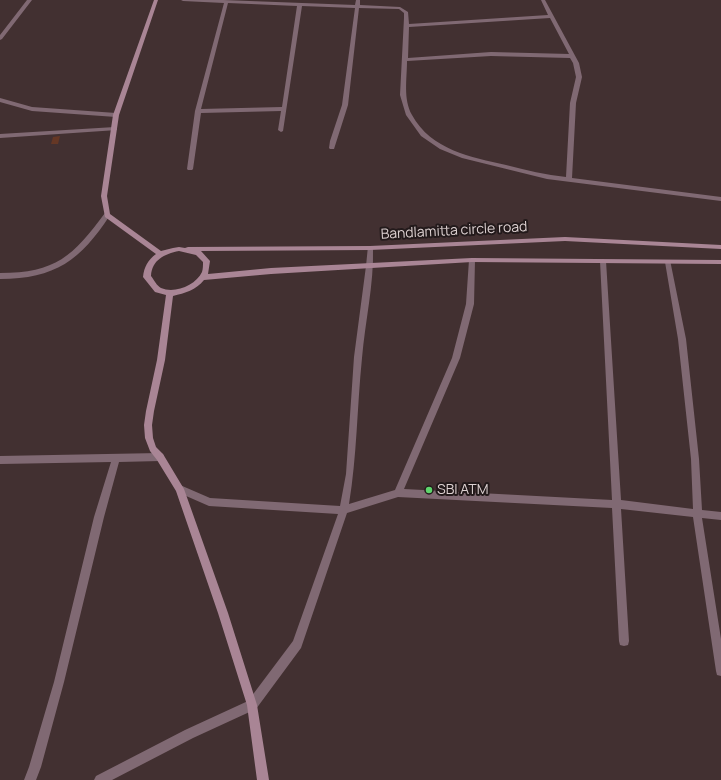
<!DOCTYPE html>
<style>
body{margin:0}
canvas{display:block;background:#423031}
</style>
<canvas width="721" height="780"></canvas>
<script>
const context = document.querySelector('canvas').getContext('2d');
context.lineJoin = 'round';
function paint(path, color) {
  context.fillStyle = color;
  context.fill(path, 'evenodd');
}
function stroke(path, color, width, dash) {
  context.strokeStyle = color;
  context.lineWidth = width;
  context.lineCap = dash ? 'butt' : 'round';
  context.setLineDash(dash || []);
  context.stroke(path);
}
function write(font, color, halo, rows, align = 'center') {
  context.font = font + ' Manrope,sans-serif';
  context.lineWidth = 4;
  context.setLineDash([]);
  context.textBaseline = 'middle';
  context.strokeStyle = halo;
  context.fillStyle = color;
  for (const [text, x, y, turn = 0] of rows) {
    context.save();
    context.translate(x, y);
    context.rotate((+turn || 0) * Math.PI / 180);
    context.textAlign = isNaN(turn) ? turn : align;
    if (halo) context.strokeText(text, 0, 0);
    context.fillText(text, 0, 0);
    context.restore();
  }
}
paint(new Path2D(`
 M 60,136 L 58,144 L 51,144 L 53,137 Z`), '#653725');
paint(new Path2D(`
 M 27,0 L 32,0 L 2,39 L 0,40 L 0,35 Z
 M 181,0 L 223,0 L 355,5 L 356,0 L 360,0 L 360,5 L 400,7 L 408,12 L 409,24 L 548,15 L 541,0 L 545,0 L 579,63 L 582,77 L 576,103 L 572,178 L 721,197 L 721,201 L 547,179 L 462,158 L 440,149 L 421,136 L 406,115 L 400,95 L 404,18 L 404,13 L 399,9 L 359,8 L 348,105 L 334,149 L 330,149 L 329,148 L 330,141 L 342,105 L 355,8 L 302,6 L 283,131 L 281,132 L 278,130 L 281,111 L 201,113 L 193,169 L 192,170 L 188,170 L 187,169 L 195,111 L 224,3 L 183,1 ZM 228,3 L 297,6 L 282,107 L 201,109 ZM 550,18 L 569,54 L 491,52 L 408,58 L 409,27 ZM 491,56 L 570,58 L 573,63 L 576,77 L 570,103 L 566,177 C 546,175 526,170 506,165 C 471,157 431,150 412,115 C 403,99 407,79 407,61 Z
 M 0,98 L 32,107 L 116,113 L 119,115 L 116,117 L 32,111 L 0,102 Z
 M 115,127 L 117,128 L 117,130 L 0,138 L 0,134 Z
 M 105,213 L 109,213 L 110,215 C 81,260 55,279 0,279 L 0,273 C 56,273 73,256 105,213 Z
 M 368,246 L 372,246 L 373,248 C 374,285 365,321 362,358 C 357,407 357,456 349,504 L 395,490 L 452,358 L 466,304 L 469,260 L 472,258 L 475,260 L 474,304 L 460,358 L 404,489 L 612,500 L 600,261 L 603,259 L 606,261 L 621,500 L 693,509 L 691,459 L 678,339 L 665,262 L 666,260 L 670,260 L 686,339 L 699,459 L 702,510 L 721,512 L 721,520 L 702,518 L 721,639 L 721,676 L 717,675 L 716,671 L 693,517 L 621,509 L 629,641 L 628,645 L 624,646 L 620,645 L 619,641 L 612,508 L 398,497 L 347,513 L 301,648 L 256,709 L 193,738 L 112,780 L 94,780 L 96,776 L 185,730 L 248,701 L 293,641 L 338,514 L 209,506 L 177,492 L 176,489 L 177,486 L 180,485 L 210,498 L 340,506 L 346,474 L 354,357 L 366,266 Z
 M 160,453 L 163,454 L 164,457 L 163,460 L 160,461 L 119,462 L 104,517 L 64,682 L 41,767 L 36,780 L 24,780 L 29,767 L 54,682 L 94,517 L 111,462 L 0,464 L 0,456 Z`), '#806973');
paint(new Path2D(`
 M 154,0 L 158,0 L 119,115 L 107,196 L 110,214 L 161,251 L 173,248 L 179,247 L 185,248 L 188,247 L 370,246 L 565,237 L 721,245 L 721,249 L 565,241 L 370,250 L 201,251 L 210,261 L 208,274 L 271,268 L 472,258 L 721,260 L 721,264 L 472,262 L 271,274 L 204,280 C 196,290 185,293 173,296 L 165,360 L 154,411 L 152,425 L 153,438 L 156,447 L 163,454 L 184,489 L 228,613 L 257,705 L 269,780 L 257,780 L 247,705 L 218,613 L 176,491 L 157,460 L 150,451 L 145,438 L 144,425 L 146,411 L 157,360 L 166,295 L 155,292 L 143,277 C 144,267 148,260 156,254 L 105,217 L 101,196 L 113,115 ZM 179,251 L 196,255 L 203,262 C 203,265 203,269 202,272 C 196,285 175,294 161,288 C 157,286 154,280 151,276 C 152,260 164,254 179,251 Z`), '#a98595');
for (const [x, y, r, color] of [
 [429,490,4,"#5ed56c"]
]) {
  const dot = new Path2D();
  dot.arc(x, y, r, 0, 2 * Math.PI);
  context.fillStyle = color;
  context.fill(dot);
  stroke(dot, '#231a1b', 1.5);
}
write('14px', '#ddd1d1', '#231a1b', [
 ["Bandlamitta circle road",454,231,-3]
]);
write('14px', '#ddd1d1', '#231a1b', [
 ["SBI ATM",437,490]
], 'left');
</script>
